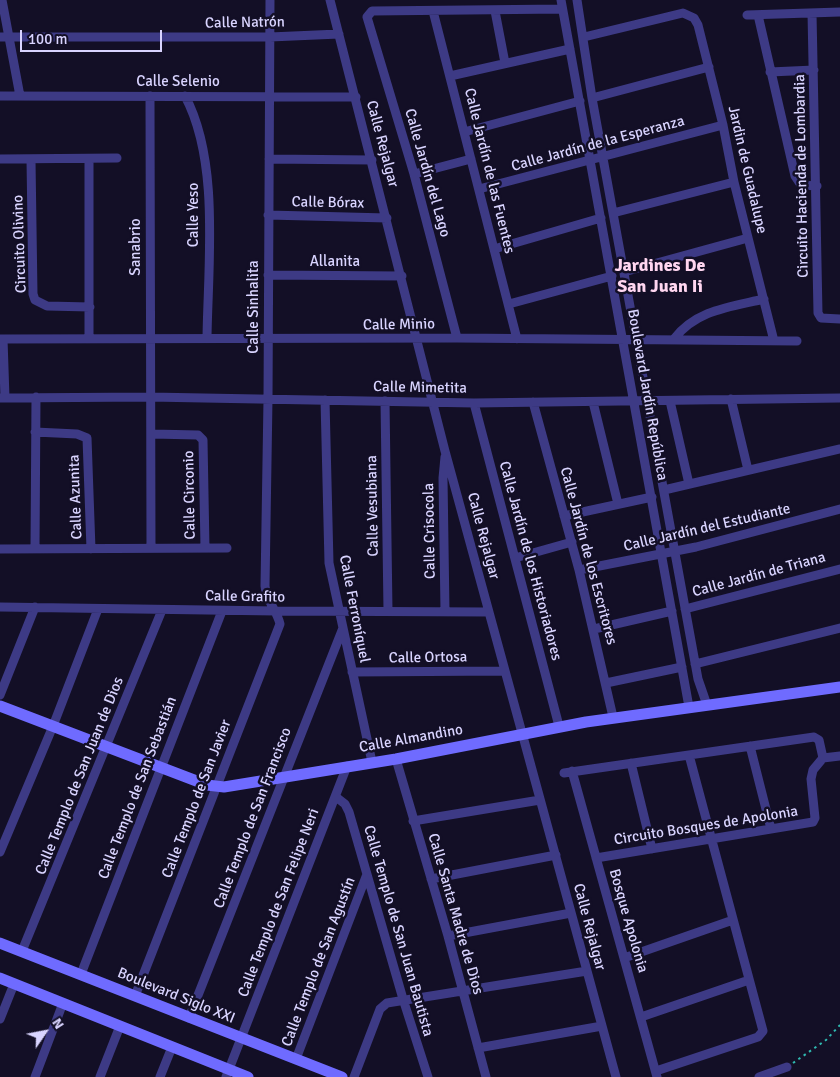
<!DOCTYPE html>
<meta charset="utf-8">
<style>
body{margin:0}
#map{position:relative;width:840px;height:1077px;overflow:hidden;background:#130f26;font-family:Signika,sans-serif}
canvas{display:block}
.north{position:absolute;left:20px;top:1007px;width:50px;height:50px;-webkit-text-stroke:4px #130f26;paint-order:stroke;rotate:57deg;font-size:14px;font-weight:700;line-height:20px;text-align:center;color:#d9d4ff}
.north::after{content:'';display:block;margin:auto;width:18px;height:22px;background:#d9d4ff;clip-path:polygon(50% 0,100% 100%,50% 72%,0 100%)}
.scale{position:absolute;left:20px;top:30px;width:142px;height:22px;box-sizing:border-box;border:2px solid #d9d4ff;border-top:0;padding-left:6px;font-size:15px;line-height:18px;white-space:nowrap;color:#d9d4ff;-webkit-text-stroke:4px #130f26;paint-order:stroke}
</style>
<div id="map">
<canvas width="840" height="1077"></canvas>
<div class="north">N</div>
<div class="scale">100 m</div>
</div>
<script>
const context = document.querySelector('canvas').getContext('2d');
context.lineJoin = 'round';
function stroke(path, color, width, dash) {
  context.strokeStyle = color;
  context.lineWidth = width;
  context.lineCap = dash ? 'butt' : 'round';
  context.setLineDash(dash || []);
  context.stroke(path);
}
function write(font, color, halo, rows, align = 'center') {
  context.font = font + ' Signika,sans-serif';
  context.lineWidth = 5;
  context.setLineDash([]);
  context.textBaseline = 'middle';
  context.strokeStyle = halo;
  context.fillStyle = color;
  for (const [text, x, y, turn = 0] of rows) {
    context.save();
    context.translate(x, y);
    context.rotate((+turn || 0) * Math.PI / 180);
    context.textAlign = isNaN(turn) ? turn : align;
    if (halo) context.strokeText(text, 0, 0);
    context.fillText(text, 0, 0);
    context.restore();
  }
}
stroke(new Path2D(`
 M 793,1063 L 826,1040 L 840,1025`), '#2fb8b0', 2, [2.5, 4]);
stroke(new Path2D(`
 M 2,0 L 20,96
 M 330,0 L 445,451 L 616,1077
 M 561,0 L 689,707
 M 577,0 L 592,98 L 698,679 L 707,705
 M 433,11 L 517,339
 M 495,11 L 505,63
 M 812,13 L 818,313 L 821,318 L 840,319
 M 747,15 L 840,12
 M 758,15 L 795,176 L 801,185 L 817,186
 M 0,37 L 270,37 L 339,34
 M 584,37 L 683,13 L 694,18 L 698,25 L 723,125 L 734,182 L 774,341
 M 770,72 L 814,70
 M 450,76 L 570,49
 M 0,96 L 356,97
 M 150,96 L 151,548
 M 185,96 C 220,161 208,264 207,338
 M 592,98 L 709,67
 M 464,132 L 580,101
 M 0,159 L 117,158
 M 89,159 L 89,339
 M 269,159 L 372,160
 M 31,160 L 33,294 L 35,300 L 47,306 L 90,307
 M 414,174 L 471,159
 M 479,189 L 723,125
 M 613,213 L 734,182
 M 268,215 L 387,218
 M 494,249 L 601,218
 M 624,272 L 748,238
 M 268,275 L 402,276
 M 509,304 L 612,276
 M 457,338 L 414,174 L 367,17 L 372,11 L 562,9
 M 0,339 L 457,338 L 797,341
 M 3,339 L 5,398
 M 674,339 C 696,310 730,307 764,299
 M 0,398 L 150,397 L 474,403 L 840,398
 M 731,399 L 748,470
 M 325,400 L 329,563 L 372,762
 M 385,401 L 388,611
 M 670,401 L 689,484
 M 533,402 L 579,570 L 613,717
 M 593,402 L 618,504
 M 474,403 L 559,726
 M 35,432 L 77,434 L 87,438 L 91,549
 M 152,434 L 198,435 L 203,440 L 205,548
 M 664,490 L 840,449
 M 564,516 L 652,497
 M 35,548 L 36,397
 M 0,549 L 227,548
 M 515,558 L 572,542
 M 579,570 L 696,547 L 840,509
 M 0,607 L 276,611 L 489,612
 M 685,609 L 840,569
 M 445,611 L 443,478 L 445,457
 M 594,629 L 672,611
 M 695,664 L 840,628
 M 352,672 L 505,671
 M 606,683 L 682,667
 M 0,695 L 35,607
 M 750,746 L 771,829
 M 823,758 L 840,756
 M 396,759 L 448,936 L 486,1077
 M 631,763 L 652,849
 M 572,771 L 657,1077
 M 564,773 L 814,737 L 819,740 L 823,758 L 813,770 L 811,779 L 815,818 L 813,822 L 596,858
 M 336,797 L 345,804 L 349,812 L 403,999 L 428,1077
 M 413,821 L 540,800
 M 0,852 L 53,726 L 98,609
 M 431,879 L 556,855
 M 448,936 L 571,913
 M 22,951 L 162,610
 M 624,958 L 733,920
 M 81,974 L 222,611
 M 135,996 L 280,624 C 277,610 266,601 265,586 L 268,399 L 270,0
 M 641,1017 L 749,980
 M 189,1018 L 343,628
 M 0,1019 L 14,984
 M 478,1048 L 602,1026
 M 296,1059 L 367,874
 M 656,1071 L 758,1037 L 763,1031 L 689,755
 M 35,1077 L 63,1003
 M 100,1077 L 120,1026
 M 160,1077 L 172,1047
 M 226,1077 L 347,766
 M 354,1077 L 380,1009 L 387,1003 L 587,971
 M 759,1077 L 787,1067`), '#3d3a85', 9);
stroke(new Path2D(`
 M 0,706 L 207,785 L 224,787 L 396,759 L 586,722 L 840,687
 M 0,943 L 342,1077
 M 0,978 L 248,1077`), '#6f6bff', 11);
write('15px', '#d9d4ff', '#130f26', [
 ["Calle Natrón",245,23,-1],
 ["Calle Selenio",178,82],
 ["Calle Rejalgar",382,144,75],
 ["Calle Jardín de la Esperanza",598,144,-15],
 ["Jardin de Guadalupe",747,170,77],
 ["Calle Jardín de las Fuentes",489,171,76],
 ["Calle Jardín del Lago",427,173,74],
 ["Circuito Hacienda de Lombardia",802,176,-91],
 ["Calle Bórax",328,203,1],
 ["Calle Yeso",194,215,-90],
 ["Circuito Olivino",20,244,-92],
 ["Sanabrio",136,247,-90],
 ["Allanita",335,262],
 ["Calle Sinhalita",254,307,-90],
 ["Calle Minio",399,325,-1],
 ["Calle Mimetita",420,388,1],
 ["Boulevard Jardín República",647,395,80],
 ["Calle Circonio",190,495,-91],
 ["Calle Azunita",76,497,-92],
 ["Calle Vesubiana",373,506,-91],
 ["Calle Jardín del Estudiante",707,528,-13],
 ["Calle Crisocola",430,531,-91],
 ["Calle Rejalgar",483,536,75],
 ["Calle Jardín de los Escritores",588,556,75],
 ["Calle Jardín de los Historiadores",530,561,75],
 ["Calle Jardín de Triana",759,575,-15],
 ["Calle Grafito",245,597,1],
 ["Calle Ferroníquel",354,609,79],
 ["Calle Ortosa",428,658,-1],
 ["Calle Almandino",411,739,-10],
 ["Calle Templo de San Juan de Dios",80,776,-68],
 ["Calle Templo de San Sebastián",138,788,-69],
 ["Calle Templo de San Javier",197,799,-69],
 ["Calle Templo de San Francisco",253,818,-69],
 ["Circuito Bosques de Apolonia",706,826,-9],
 ["Calle Templo de San Felipe Neri",279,903,-69],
 ["Calle Santa Madre de Dios",455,914,74],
 ["Bosque Apolonia",628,921,74],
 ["Calle Rejalgar",589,927,75],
 ["Calle Templo de San Juan Bautista",398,931,74],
 ["Calle Templo de San Agustín",319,962,-69],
 ["Boulevard Siglo XXI",176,996,22]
]);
write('bold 18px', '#ffd6f0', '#130f26', [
 ["Jardines De",660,266],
 ["San Juan Ii",660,287]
]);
</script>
